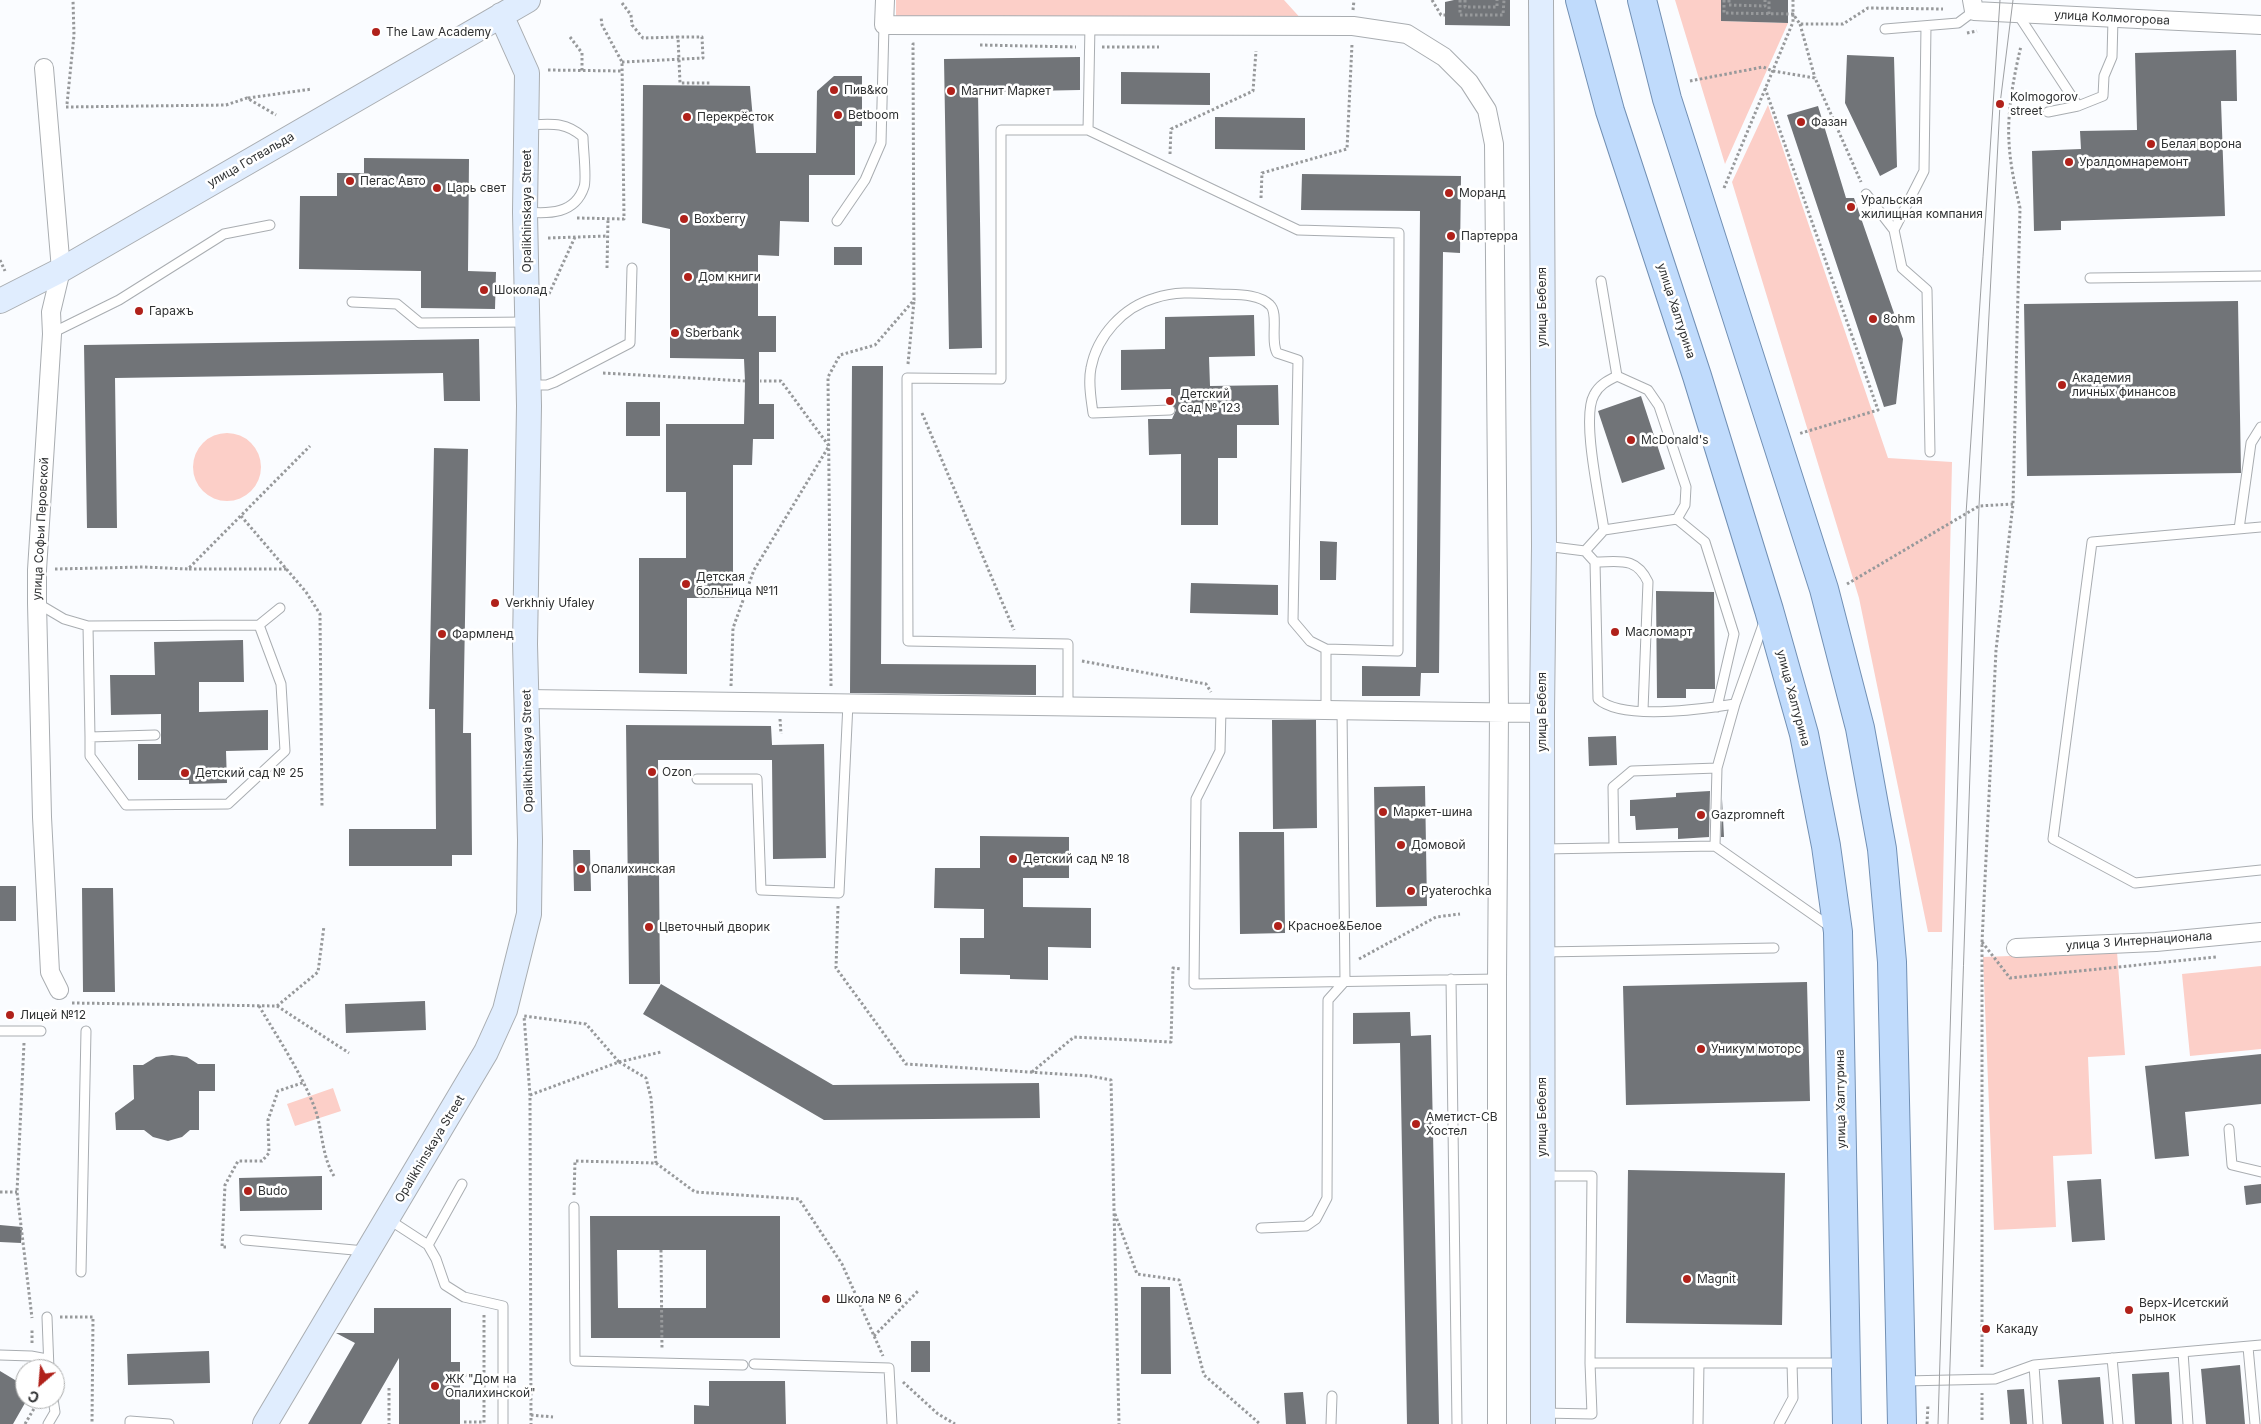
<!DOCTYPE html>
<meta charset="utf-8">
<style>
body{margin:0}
#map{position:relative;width:2261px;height:1424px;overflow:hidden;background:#fafcff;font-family:Inter,sans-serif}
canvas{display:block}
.north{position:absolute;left:15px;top:1359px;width:50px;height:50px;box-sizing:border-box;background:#fff;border:1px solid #acadad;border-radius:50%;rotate:207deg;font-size:14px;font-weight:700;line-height:20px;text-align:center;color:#2f3132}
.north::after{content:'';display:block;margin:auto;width:18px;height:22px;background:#b0211a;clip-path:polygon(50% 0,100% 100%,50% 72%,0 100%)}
</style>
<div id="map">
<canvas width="2261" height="1424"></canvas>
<div class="north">С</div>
</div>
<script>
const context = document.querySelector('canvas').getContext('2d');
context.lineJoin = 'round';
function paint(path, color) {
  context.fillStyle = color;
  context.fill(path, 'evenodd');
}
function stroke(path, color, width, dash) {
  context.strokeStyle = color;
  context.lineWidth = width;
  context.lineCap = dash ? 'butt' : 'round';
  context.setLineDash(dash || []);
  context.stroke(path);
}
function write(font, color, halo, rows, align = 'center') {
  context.font = font + ' Inter,sans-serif';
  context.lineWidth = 5;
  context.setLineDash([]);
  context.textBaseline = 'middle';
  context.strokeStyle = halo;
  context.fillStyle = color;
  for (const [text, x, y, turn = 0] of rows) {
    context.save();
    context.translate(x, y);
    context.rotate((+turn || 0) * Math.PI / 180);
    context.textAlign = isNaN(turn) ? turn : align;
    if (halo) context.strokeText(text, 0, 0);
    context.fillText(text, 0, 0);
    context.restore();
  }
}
paint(new Path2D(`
 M 896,0 L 1284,0 L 1304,22 L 896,17 Z
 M 1675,0 L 1721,0 L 1721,21 L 1788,23 L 1725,164 Z
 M 1768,105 L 1888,458 L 1952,462 L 1942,932 L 1928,932 L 1859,598 L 1732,182 Z
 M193 467a34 34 0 1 1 68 0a34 34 0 1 1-68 0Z
 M 2117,952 L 2125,1055 L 2088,1057 L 2092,1154 L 2053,1156 L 2056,1227 L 1994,1230 L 1983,957 Z
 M 2261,966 L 2261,1049 L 2190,1056 L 2182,974 Z
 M 333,1088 L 341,1111 L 295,1126 L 287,1104 Z`), '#fccfc8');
paint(new Path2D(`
 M 1454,0 L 1510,0 L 1510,26 L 1445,25 L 1445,2 Z
 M 1721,0 L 1788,0 L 1788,23 L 1721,21 Z
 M 2236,50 L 2237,101 L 2221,101 L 2225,216 L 2061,221 L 2061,230 L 2034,231 L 2032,151 L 2081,149 L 2080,131 L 2137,130 L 2135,53 Z
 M 1847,55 L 1894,57 L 1897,167 L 1880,176 L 1845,103 Z
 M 1080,57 L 1080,90 L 978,92 L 982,348 L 949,349 L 944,59 Z
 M 1121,72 L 1210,73 L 1210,105 L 1121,104 Z
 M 834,76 L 862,76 L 862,126 L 855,126 L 855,175 L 809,175 L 809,222 L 780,221 L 779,256 L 758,255 L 758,316 L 776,316 L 776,352 L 759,352 L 759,404 L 774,404 L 774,439 L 753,439 L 752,465 L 733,465 L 733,598 L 687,598 L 687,674 L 639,673 L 639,558 L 686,558 L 686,492 L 666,492 L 666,424 L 744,424 L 745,381 L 744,359 L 670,358 L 670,229 L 642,223 L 643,85 L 750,86 L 756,153 L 816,153 L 817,91 Z
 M 1818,106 L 1846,198 L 1854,198 L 1903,339 L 1896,404 L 1884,407 L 1787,115 Z
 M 1215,117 L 1305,118 L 1305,150 L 1215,149 Z
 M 364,158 L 469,159 L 468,271 L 496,272 L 495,309 L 421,308 L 421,271 L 299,269 L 300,196 L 337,196 L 337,173 L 364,173 Z
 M 1302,174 L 1461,176 L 1460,253 L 1443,252 L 1439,673 L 1421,673 L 1420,696 L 1362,696 L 1362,666 L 1416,667 L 1420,211 L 1301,210 Z
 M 834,247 L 862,247 L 862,265 L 834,265 Z
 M 2238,301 L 2241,473 L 2027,476 L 2024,304 Z
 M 1254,315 L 1255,356 L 1209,357 L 1210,386 L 1278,385 L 1279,425 L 1237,425 L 1237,458 L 1218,458 L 1218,525 L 1181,525 L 1181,454 L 1149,455 L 1148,419 L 1172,419 L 1176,410 L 1171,404 L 1171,389 L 1121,390 L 1121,350 L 1165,349 L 1165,317 Z
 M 479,339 L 480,401 L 444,401 L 443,373 L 115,378 L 117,528 L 87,528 L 84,345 Z
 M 852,366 L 883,366 L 881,664 L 1036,665 L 1036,695 L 850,693 Z
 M 1641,396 L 1665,469 L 1622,483 L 1598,411 Z
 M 626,402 L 660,402 L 660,436 L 626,436 Z
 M 434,448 L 468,449 L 463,733 L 471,733 L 472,855 L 452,855 L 452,866 L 349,866 L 349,829 L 436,829 L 435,709 L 429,709 Z
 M 1320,541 L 1337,542 L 1336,580 L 1320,580 Z
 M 1191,583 L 1278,585 L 1278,615 L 1190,613 Z
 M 1656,591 L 1714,592 L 1715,689 L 1686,689 L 1686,698 L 1657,698 Z
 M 243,640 L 244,682 L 199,682 L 199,712 L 268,710 L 268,750 L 226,751 L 227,783 L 189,784 L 189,780 L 138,780 L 138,744 L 161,744 L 161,714 L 111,715 L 110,675 L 155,675 L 154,642 Z
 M 1272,720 L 1316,720 L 1317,828 L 1273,829 Z
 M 626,725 L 771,726 L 772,745 L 824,744 L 826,858 L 773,859 L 772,760 L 658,760 L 660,984 L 629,984 Z
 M 1616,736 L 1617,765 L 1589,766 L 1588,737 Z
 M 1425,786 L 1427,906 L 1376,907 L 1374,787 Z
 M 1710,791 L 1709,837 L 1678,839 L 1678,828 L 1636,830 L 1635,816 L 1630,816 L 1630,800 L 1676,797 L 1676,793 Z
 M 1722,799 L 1724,837 L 1721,837 Z
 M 1239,832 L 1284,832 L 1285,933 L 1240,934 Z
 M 980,836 L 1069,837 L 1069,878 L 1023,878 L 1023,907 L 1091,908 L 1091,948 L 1048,947 L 1048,980 L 1010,979 L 1010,975 L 960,974 L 960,938 L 984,938 L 984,909 L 934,908 L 935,868 L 980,868 Z
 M 573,850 L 590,850 L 591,891 L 574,891 Z
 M 0,886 L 16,886 L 16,921 L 0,921 Z
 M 82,888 L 113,888 L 115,992 L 83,992 Z
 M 1807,982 L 1810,1101 L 1626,1105 L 1623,986 Z
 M 661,984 L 833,1085 L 1039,1083 L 1040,1118 L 824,1120 L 643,1014 Z
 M 425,1001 L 426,1030 L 346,1033 L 345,1004 Z
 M 1410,1012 L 1411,1036 L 1431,1035 L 1439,1424 L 1407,1424 L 1400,1043 L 1353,1044 L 1353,1013 Z
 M 2261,1054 L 2261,1104 L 2185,1112 L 2189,1156 L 2155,1159 L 2145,1066 Z
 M 172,1055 L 187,1057 L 198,1064 L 215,1064 L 215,1091 L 199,1091 L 199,1130 L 190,1130 L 182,1137 L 168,1141 L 153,1137 L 144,1130 L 116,1130 L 115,1113 L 134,1099 L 133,1065 L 143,1065 L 156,1057 Z
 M 1628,1170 L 1785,1173 L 1782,1325 L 1626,1323 Z
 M 322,1176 L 322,1210 L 240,1211 L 239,1178 Z
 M 2101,1179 L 2105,1240 L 2072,1242 L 2067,1181 Z
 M 2261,1184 L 2261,1203 L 2246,1205 L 2244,1186 Z
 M 590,1216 L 780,1216 L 780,1338 L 591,1338 ZM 617,1250 L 706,1250 L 706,1308 L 618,1308 Z
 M 0,1225 L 22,1227 L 21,1243 L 0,1242 Z
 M 1141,1287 L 1170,1287 L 1171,1374 L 1141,1374 Z
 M 374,1308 L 451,1308 L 451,1362 L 460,1362 L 460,1424 L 399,1424 L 399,1358 L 361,1424 L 308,1424 L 355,1343 L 336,1333 L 374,1333 Z
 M 911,1341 L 930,1341 L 930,1372 L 911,1372 Z
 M 209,1351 L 210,1383 L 128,1385 L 127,1354 Z
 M 2240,1365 L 2245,1424 L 2206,1424 L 2201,1369 Z
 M 0,1371 L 25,1386 L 25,1403 L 13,1424 L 0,1424 Z
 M 2169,1372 L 2172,1424 L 2135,1424 L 2132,1374 Z
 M 2100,1377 L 2104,1424 L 2062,1424 L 2058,1380 Z
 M 709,1381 L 785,1381 L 786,1424 L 694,1424 L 694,1405 L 709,1406 Z
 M 2024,1389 L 2027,1424 L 2010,1424 L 2007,1390 Z
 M 1303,1392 L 1306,1424 L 1286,1424 L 1284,1393 Z`), '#717478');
const lane = new Path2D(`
 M 2017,13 L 2078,106
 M 1090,25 L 1088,130 L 1298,230 L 1399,233 L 1398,651 L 1326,649 L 1326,710
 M 1926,26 L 1924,171 L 1894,230 L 1902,268 L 1927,290 L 1930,452
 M 1885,29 L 1958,23 L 1974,11
 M 2048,112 L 2078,106 L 2103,96 L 2104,76 L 2112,57 L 2113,19
 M 1866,194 L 1894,230
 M 526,212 C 549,214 575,214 584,187 C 587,179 583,148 583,137 C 565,121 550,124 528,125
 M 837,221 L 865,180 L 881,143 L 884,25
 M 2090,278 L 2261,276
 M 1601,281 L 1617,376
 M 352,302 L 397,304 L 420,323 L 527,322
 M 52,333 L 119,300 L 224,234 L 270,225
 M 1617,376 L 1648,390 L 1659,406 L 1686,487 L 1685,505 L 1677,519
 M 528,385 L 547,385 L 555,382 L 630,343 L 632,268
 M 1170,410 L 1093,413 C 1091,399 1088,382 1091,368 C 1097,336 1123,307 1155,298 C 1176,291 1198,293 1219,294 C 1235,295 1258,293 1270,305 C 1279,313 1270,340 1277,353 L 1298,360 L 1293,621 L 1310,641 L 1326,649
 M 2261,527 L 2092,542 L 2053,839 L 2135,883 L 2261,870
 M 2239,529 L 2251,443 L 2261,427
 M 1604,530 C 1600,501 1581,418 1594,395 C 1599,385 1607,381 1617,376
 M 1545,546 L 1585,551 L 1595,562 L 1598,699 C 1622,721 1703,709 1735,704
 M 1585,551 L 1604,530 L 1677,519 L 1705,542 L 1734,634 L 1717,707
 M 1595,562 C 1619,562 1636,556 1648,582 L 1643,710
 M 37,603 L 64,619 L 88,626 L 90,737
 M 1764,622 L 1735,704 L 1717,768 L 1715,846 L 1832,928
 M 88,626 L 259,625
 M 1068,706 L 1068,644 L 908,641 L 907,378 L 1001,379 L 1001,130 L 1088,130
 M 1221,709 L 1220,751 L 1196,799 L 1194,984 L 1497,979
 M 155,735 L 90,737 L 90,756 L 126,805 L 228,804 L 285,751 L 281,684 L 259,625 L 280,608
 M 697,779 L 757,779 L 761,890 L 839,893 L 848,703
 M 1614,847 L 1613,787 L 1632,771 L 1717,768
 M 1543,849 L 1715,846
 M 1543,952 L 1774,948
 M 1451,979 L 1457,1424
 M 0,1031 L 41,1031
 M 2229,1129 L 2232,1165 L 2261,1172
 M 1542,1176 L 1592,1176 L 1590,1363 L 1592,1414 L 1543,1413
 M 574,1207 L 575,1361 L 743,1365
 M 388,1219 L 428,1245 L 436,1259 L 445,1285 L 464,1297 L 503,1306 L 503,1424
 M 1261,1228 L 1306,1226 L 1316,1219 L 1327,1198 L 1328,1000 L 1345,981 L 1342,710
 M 245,1240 L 365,1251
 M 428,1245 L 462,1184
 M 81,1272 L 86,1031
 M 47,1317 L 49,1369
 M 2248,1347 L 2255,1424
 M 2183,1352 L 2188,1424
 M 0,1355 L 31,1356 L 47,1359
 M 2112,1358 L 2118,1424
 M 1590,1363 L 1842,1363
 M 754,1364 L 889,1368 L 892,1424
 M 2034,1365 L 2038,1424
 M 1905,1381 L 1995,1379 L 2034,1365 L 2261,1345
 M 48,1424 L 55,1412 L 53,1399
 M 130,1424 L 130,1421 L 169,1424
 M 1331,1424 L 1332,1396
 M 1698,1424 L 1699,1363
 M 1779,1424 L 1793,1398 L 1792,1363`);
const street = new Path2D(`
 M 885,0 L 884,25 L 1353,26 L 1407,34 L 1444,57 L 1469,82 L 1487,110 L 1494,144 L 1499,713 L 1497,979 L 1497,1424
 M 1972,0 L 1974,11 L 2261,25
 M 44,68 L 61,270 L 51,312 L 52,334 L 37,570 L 37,603 L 42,817 L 50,972 L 59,990
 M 527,699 L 1542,713
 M 2016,948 L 2156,942 L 2261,932`);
const secondary = new Path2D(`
 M 1541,0 L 1544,546 L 1542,713 L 1543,1424
 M 0,301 L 61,270 L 528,0
 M 265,1424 L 486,1052 L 505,1010 L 529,914 L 530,840 L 525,644 L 529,406 L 525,212 L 527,73 L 501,15`);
const primary = new Path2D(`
 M 1580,0 L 1610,111 L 1697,376 L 1769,610 L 1804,734 L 1826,846 L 1838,932 L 1847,1424
 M 1642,0 L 1667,99 L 1824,589 L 1860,728 L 1882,849 L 1892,962 L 1902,1424`);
stroke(lane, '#a9adb1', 11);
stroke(street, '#a9adb1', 20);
stroke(secondary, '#a9adb1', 26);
stroke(primary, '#7290b4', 30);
stroke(new Path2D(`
 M 1432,0 L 1441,15 L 1445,15
 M 1460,0 L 1460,15 L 1503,15 L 1504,0
 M 1465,0 L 1465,7 L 1497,7 L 1497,0
 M 1724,0 L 1724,13 L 1793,14 L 1800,24 L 1843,24 L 1868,8 L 1943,9
 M 1729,0 L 1729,5 L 1765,6 L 1765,0
 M 622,3 L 631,15 L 632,25 L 643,38 L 678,37 L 680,83 L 711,83
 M 1353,10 L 1354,0
 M 1769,14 L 1769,0
 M 1800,24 L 1815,78
 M 1967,33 L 1977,31
 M 570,37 L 582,53 L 582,71
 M 980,45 L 1076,47
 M 1102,47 L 1159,47
 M 622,62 L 703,58 L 702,37 L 678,37
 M 548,70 L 622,71
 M 1690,81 L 1763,67 L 1773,71 L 1815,78 L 1861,182
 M 1765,88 L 1878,410 L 1798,434
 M 248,98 L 312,89
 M 67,104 L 74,35 L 73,0
 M 66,107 L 226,105 L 247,98 L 276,115
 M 1170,154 L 1171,129 L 1253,91 L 1256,51
 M 1724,188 L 1793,22 L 1793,0
 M 1261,198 L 1262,173 L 1347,149 L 1352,44
 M 577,218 L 624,219 L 622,62 L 602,25 L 601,17
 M 548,238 L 608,236
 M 0,260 L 5,271
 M 607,268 L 608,219
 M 549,294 L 575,237
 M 908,364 L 914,301
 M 603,373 L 745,381
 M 922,413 L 1014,630
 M 241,516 L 306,592 L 320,614 L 322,807
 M 55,569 L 144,567 L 188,569 L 310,446
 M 189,569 L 287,569
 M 1847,584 L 1979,506 L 2013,504
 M 1082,661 L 1206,684 L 1211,692
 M 731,686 L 733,628 L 754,570 L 829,446 L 781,381 L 760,381
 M 831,686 L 828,377 L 840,355 L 875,345 L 914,300 L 913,44 L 916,44
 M 780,719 L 781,734
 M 838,906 L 836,968 L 906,1064 L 1090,1076 L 1111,1080 L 1119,1424
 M 1982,942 L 2010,978 L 2216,957
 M 1359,959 L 1436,917 L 1460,914
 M 72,1003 L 277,1006 L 318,972 L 324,926
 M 259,1006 C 278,1038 300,1071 314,1106 C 323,1129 321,1155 334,1176
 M 277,1006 L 349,1053
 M 24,1043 L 17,1192 L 32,1318
 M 619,1062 L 646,1078 L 651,1098 L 656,1163
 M 619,1062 L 661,1052
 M 1032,1072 L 1074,1037 L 1171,1042 L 1173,968 L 1182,969
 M 530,1095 L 619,1062 L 586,1024 L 524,1016 L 530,1095 L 531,1424
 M 0,1192 L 17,1192
 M 574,1195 L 575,1161 L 656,1163 L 695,1192 L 799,1199 L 842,1264 L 883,1356
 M 1115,1214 L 1137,1274 L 1179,1280 L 1204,1375 L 1260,1424
 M 226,1247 L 222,1247 L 225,1185 L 238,1161 L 262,1161 L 269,1153 L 268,1120 L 278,1091 L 305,1082
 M 661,1250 L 662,1350
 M 484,1315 L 484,1424
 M 60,1317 L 93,1317 L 92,1424
 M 874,1336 L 918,1291
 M 32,1343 L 32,1329
 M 1982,1367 L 1982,942 L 1996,650 L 2013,504 L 2020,208 C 2015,186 2010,164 2009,142 C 2007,112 2014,75 2021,46
 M 464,1375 L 484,1375
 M 903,1382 L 938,1414 L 955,1424
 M 389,1388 L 389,1424
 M 531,1415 L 553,1417
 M 1982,1420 L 1982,1393
 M 464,1422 L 484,1422
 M 25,1424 L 39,1400
 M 1927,1424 L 1928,1404`), '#97999b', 3, [2.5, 2.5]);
stroke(lane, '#fff', 9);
stroke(street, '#fff', 18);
stroke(secondary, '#e0edfe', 24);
stroke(primary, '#c0dbfc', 28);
stroke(new Path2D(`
 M 1938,1424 L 1966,514 L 2000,0
 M 1948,1424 L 1979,506 L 2000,104 L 2013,0`), '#9d9fa2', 1);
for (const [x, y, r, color] of [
 [376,32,5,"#b0211a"],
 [834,90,5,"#b0211a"],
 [951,91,5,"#b0211a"],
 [2000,104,5,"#b0211a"],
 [838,115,5,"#b0211a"],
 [687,117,5,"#b0211a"],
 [1801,122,5,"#b0211a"],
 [2151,144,5,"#b0211a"],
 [2069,162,5,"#b0211a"],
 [350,181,5,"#b0211a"],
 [437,188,5,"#b0211a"],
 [1449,193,5,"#b0211a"],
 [1851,207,5,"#b0211a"],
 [684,219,5,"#b0211a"],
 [1451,236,5,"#b0211a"],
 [688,277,5,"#b0211a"],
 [484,290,5,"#b0211a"],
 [139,311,5,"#b0211a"],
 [1873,319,5,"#b0211a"],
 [675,333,5,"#b0211a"],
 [2062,385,5,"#b0211a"],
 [1170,401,5,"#b0211a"],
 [1631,440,5,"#b0211a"],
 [686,584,5,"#b0211a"],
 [495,603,5,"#b0211a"],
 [1615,632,5,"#b0211a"],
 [442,634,5,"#b0211a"],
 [652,772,5,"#b0211a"],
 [185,773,5,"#b0211a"],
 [1383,812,5,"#b0211a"],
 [1701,815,5,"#b0211a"],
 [1401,845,5,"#b0211a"],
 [1013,859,5,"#b0211a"],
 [581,869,5,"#b0211a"],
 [1411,891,5,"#b0211a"],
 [1278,926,5,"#b0211a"],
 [649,927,5,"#b0211a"],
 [10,1015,5,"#b0211a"],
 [1701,1049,5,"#b0211a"],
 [1416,1124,5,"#b0211a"],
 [248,1191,5,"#b0211a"],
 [1687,1279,5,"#b0211a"],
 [826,1299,5,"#b0211a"],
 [2129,1310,5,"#b0211a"],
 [1986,1329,5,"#b0211a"],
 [435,1386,5,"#b0211a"]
]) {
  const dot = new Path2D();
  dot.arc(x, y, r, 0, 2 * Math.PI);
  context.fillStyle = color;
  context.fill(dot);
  stroke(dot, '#fff', 2);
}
write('12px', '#2f3132', '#fff', [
 ["улица Колмогорова",2112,18,3],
 ["улица Готвальда",251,160,-30],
 ["Opalikhinskaya Street",527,211,-90],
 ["улица Бебеля",1542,307,-90],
 ["улица Халтурина",1676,311,72],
 ["улица Софьи Перовской",41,529,-87],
 ["улица Халтурина",1793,698,75],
 ["улица Бебеля",1542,712,-90],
 ["Opalikhinskaya Street",528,751,-91],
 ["улица 3 Интернационала",2139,941,-4],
 ["улица Халтурина",1841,1099,-91],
 ["улица Бебеля",1542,1117,-90],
 ["Opalikhinskaya Street",430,1149,-59]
]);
write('12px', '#2f3132', '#fff', [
 ["The Law Academy",386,32],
 ["Пив&ко",844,90],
 ["Магнит Маркет",961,91],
 ["Kolmogorov",2010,97],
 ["street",2010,111],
 ["Betboom",848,115],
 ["Перекрёсток",697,117],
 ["Фазан",1811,122],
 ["Белая ворона",2161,144],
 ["Уралдомнаремонт",2079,162],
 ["Пегас Авто",360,181],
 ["Царь свет",447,188],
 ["Моранд",1459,193],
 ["Уральская",1861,200],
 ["жилищная компания",1861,214],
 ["Boxberry",694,219],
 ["Партерра",1461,236],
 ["Дом книги",698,277],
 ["Шоколад",494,290],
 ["Гаражъ",149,311],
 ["8ohm",1883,319],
 ["Sberbank",685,333],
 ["Академия",2072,378],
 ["личных финансов",2072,392],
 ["Детский",1180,394],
 ["сад № 123",1180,408],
 ["McDonald's",1641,440],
 ["Детская",696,577],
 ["больница №11",696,591],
 ["Verkhniy Ufaley",505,603],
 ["Масломарт",1625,632],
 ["Фармленд",452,634],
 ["Ozon",662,772],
 ["Детский сад № 25",195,773],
 ["Маркет-шина",1393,812],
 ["Gazpromneft",1711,815],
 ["Домовой",1411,845],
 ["Детский сад № 18",1023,859],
 ["Опалихинская",591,869],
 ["Pyaterochka",1421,891],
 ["Красное&Белое",1288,926],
 ["Цветочный дворик",659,927],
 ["Лицей №12",20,1015],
 ["Уникум моторс",1711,1049],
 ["Аметист-СВ",1426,1117],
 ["Хостел",1426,1131],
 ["Budo",258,1191],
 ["Magnit",1697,1279],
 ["Школа № 6",836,1299],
 ["Верх-Исетский",2139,1303],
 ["рынок",2139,1317],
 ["Какаду",1996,1329],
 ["ЖК \"Дом на",445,1379],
 ["Опалихинской\"",445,1393]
], 'left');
</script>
